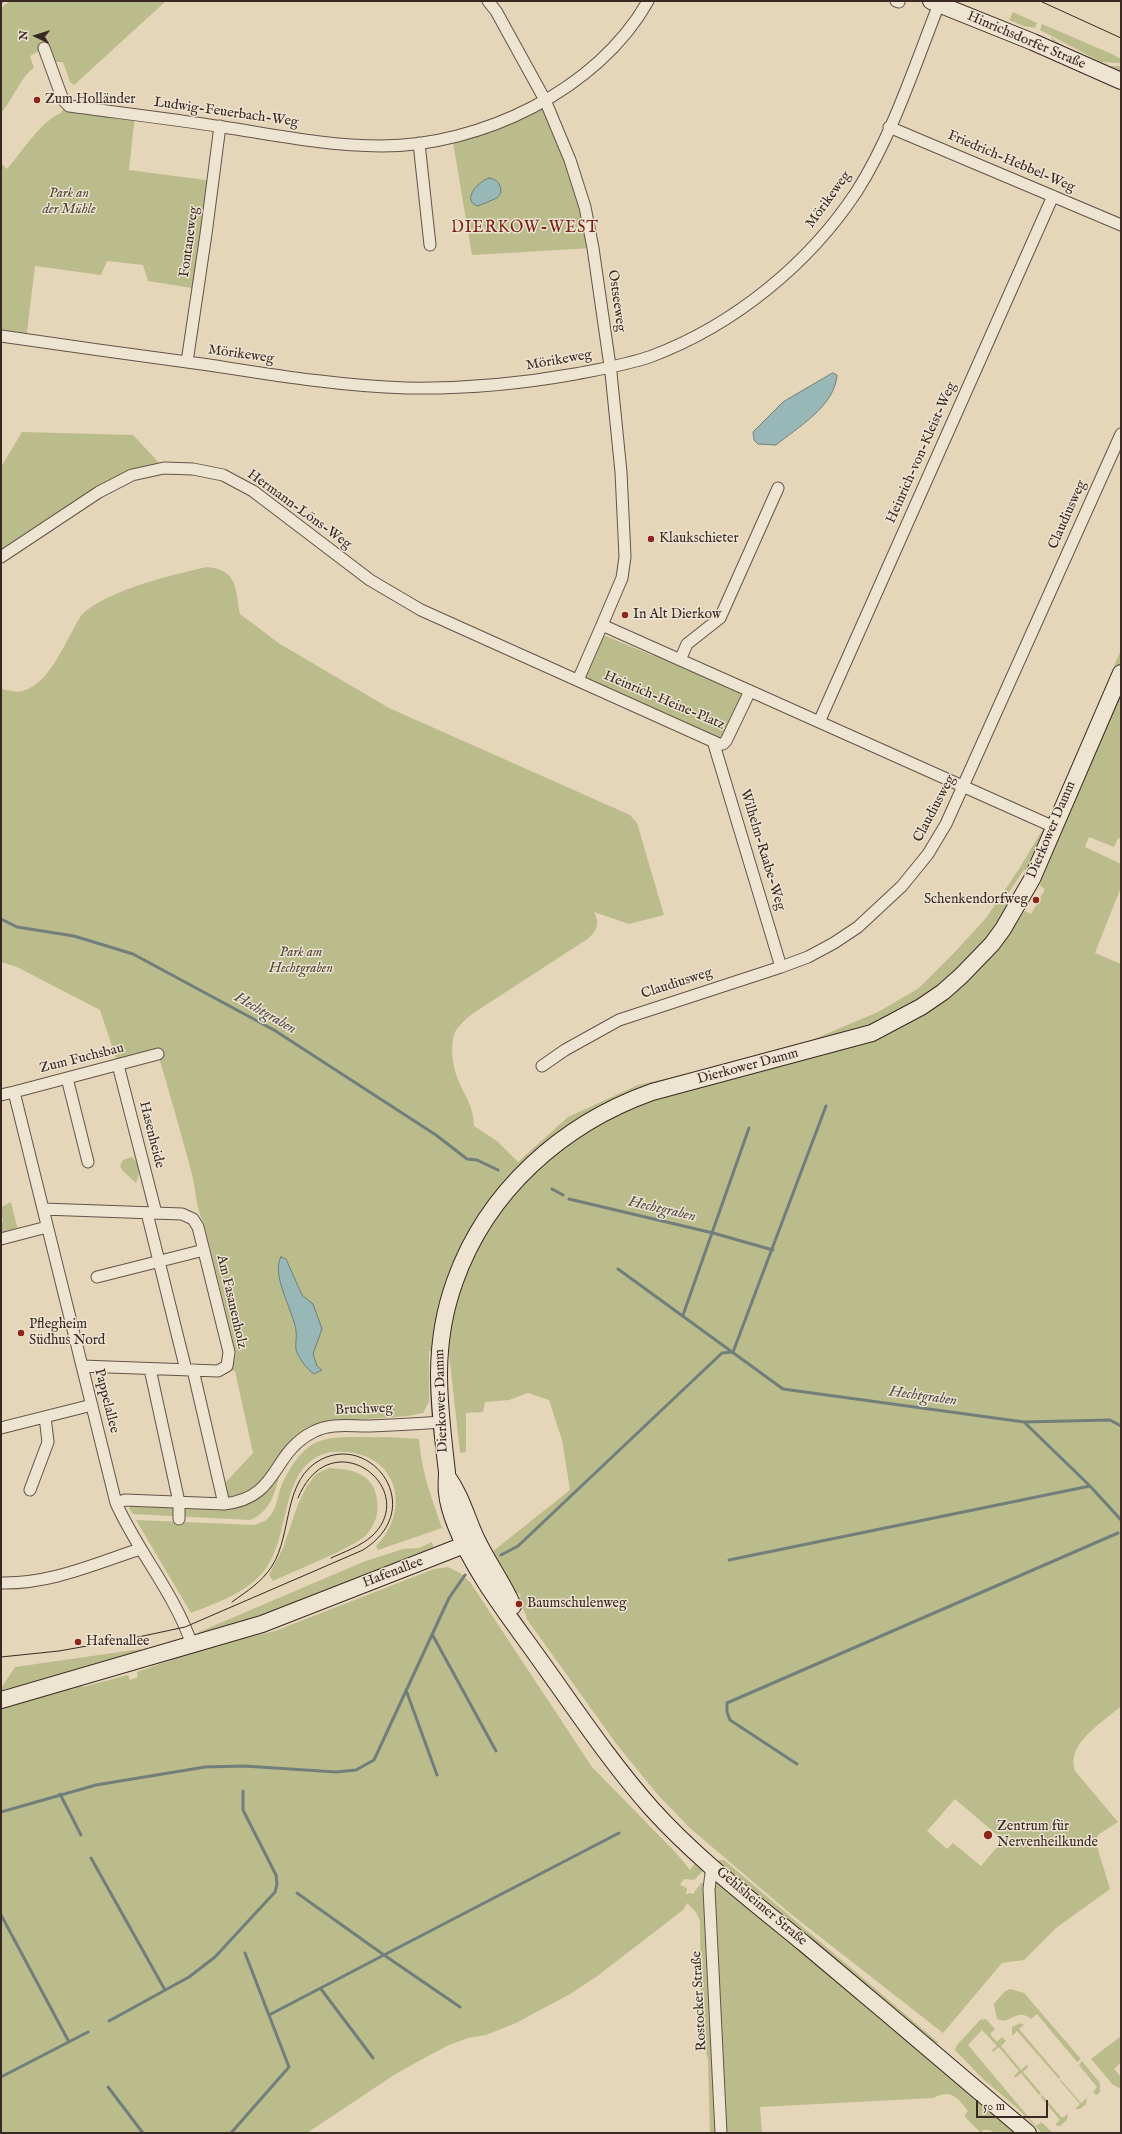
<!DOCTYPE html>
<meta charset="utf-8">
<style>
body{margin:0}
#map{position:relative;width:1122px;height:2134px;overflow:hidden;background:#e5d5b9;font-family:"IM FELL English",serif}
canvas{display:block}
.frame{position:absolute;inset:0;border:2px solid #392922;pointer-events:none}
.north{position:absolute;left:16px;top:16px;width:40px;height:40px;-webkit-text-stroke:3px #eee4d2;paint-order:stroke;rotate:274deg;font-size:11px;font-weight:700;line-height:16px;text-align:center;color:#392922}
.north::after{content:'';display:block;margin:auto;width:14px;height:18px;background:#392922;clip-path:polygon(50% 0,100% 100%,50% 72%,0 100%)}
.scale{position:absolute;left:976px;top:2100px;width:72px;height:18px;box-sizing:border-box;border:2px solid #392922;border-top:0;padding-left:5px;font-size:12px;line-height:14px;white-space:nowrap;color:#392922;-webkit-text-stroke:3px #eee4d2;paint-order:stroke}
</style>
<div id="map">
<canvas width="1122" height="2134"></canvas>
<div class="frame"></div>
<div class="north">N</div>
<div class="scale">50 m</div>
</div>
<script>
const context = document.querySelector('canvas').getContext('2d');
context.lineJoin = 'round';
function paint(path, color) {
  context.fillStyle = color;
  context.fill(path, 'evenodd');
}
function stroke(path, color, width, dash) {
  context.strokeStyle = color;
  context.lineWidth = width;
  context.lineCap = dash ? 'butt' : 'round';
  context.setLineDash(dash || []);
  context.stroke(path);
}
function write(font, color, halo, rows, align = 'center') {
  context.font = font + ' "IM FELL English",serif';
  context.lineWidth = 3;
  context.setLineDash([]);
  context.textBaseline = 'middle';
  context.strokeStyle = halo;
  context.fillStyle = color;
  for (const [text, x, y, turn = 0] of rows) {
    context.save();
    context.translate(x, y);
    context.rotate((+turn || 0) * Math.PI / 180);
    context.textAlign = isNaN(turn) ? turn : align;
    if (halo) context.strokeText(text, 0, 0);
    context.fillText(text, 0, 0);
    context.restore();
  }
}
paint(new Path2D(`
 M 10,1 L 166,1 L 74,85 L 70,82 L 63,62 L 49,62 L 44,48 L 30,56 L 34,68 C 23,73 12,101 1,113 L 1,8 Z
 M 1013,12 L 1037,23 L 1035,28 L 1024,26 L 1009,20 Z
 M 1042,24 L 1112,54 L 1121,59 L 1121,63 L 1101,62 L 1040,30 Z
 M 1051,37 C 1059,44 1090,63 1098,65 C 1106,66 1114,66 1121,66 L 1121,75 L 1097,65 L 1054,43 Z
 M 545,100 L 593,248 L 472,255 L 452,136 Z
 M 66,103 L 135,115 L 129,170 L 213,181 L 198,289 L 148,281 L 143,265 L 107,261 L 101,275 L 35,266 L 26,340 L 1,336 L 1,163 L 7,169 C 22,152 41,121 61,113 Z
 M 22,432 L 133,435 L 164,468 L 132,475 L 1,557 L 1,467 Z
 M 207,567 C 238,570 235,588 240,614 L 280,644 L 389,708 L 630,815 L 637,823 L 664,915 L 629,924 L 594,912 C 600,923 597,930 589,938 L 472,1014 C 465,1020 458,1026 454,1034 C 450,1047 453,1068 458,1080 C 465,1096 474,1108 474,1126 L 497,1141 L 518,1162 L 568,1117 L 638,1085 L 786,1051 L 878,1012 L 919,988 L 954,953 L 986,918 L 1019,869 L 1046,824 L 1121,650 L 1121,839 L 1118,838 L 1114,847 L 1089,837 L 1085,847 L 1121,864 L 1121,887 L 1095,953 L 1121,964 L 1121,1706 C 1102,1723 1066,1743 1075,1771 L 1118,1822 L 1099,1834 L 1095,1840 L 1110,1889 L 1056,1928 L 1024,1960 L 1002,1963 L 943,2033 L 792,1915 L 691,1829 L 658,1795 L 618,1746 L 526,1618 L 527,1617 L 518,1598 L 521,1597 L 519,1593 L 516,1594 L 514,1592 L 499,1571 L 504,1570 L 492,1552 L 570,1490 L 562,1440 L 549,1400 L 528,1393 L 509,1400 L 485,1402 L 483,1412 L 466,1413 L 466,1452 L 460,1453 L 449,1353 L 429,1351 L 429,1402 L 423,1413 L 408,1416 L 328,1422 L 272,1468 L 253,1490 L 229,1500 L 225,1483 L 253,1453 L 235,1371 L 229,1370 L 233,1366 L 236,1353 L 204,1224 C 196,1209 196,1191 192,1174 C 181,1134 170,1094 158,1054 L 118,1065 L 100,1010 L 17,967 L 1,962 L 1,689 C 8,690 15,693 22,691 C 46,686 61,651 72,632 C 76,624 80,615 87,610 C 116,588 172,575 207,567 ZM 1044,865 L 1040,886 L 1045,889 L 1031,914 L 1025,911 L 1008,932 L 998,923 L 1007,904 L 1005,903 L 1009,896 L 1007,895 L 1024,870 L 1027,872 ZM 955,1799 L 1003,1840 L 981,1866 L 953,1843 L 947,1849 L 927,1831 Z
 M 601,634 L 654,656 L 655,653 L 741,691 L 743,694 L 722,740 L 712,737 L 593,681 L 591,683 L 585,680 L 584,671 Z
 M 132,1157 L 141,1167 L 136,1183 L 123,1171 L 120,1166 L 123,1160 Z
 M 11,1202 L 19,1234 L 1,1239 L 1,1223 L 3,1222 L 1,1207 Z
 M 387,1437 L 419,1439 C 421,1471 432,1499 442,1528 L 378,1550 L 376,1546 C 410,1512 400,1458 348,1452 C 339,1451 330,1451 321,1455 C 279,1473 291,1538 264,1571 C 246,1593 217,1603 191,1613 L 136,1520 L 255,1525 C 258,1523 264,1522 266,1520 C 275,1513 277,1500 280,1490 C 287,1471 302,1445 323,1440 C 340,1435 368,1438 387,1437 Z
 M 329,1468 C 347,1469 368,1471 375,1491 C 380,1507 378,1521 367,1534 C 356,1547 292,1572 273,1581 L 269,1575 L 283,1548 L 298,1504 L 307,1486 L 316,1474 Z
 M 281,1470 C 275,1491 272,1511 250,1520 L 133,1514 L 129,1508 L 133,1504 L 228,1508 Z
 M 432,1542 L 434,1549 L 275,1614 L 201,1635 L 199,1632 L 363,1562 L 403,1549 L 419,1548 Z
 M 448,1567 L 460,1573 L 470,1582 L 592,1767 L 677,1854 L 690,1870 L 697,1860 L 702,1865 L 702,1872 L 694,1880 L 684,1879 L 680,1885 L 687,1888 L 686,1895 L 689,1893 L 693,1894 L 701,1883 L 712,1882 L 716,1878 L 1020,2133 L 994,2133 L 990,2130 L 983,2130 L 981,2133 L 965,2117 L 965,2114 L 968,2111 C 956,2096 951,2089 933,2098 L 760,2107 L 762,2133 L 710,2133 L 708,2059 L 701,2037 L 700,1921 L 696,1912 L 687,1903 L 683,1910 L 596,1977 L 570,1994 L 516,2023 L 486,2035 L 468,2038 L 449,2045 L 426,2057 L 394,2075 L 307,2133 L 1,2133 L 1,1704 L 82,1682 L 83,1687 L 128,1675 L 130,1680 L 138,1677 L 137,1672 L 174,1659 L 181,1653 L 275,1631 L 434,1569 Z
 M 141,1649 L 141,1651 L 108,1660 L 109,1663 L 1,1693 L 1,1688 L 15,1667 Z
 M 719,1860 L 724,1860 L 939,2043 L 934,2043 L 716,1862 Z
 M 1010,1989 L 1024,1993 L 1081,2059 L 1077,2062 L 1037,2014 L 1031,2019 C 1020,2010 1015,2018 1004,2021 L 997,2019 L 994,2004 L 1004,1992 Z
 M 986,2019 L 995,2029 L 990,2034 L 997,2042 L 1002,2037 L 1006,2041 L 1001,2046 L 1021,2070 L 1027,2065 L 1028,2067 L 1023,2072 L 1041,2093 L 1039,2095 L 1021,2073 L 1015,2078 L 1014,2076 L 1019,2071 L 999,2047 L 993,2052 L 992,2050 L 997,2046 L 982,2030 L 968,2045 L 1036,2126 L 1041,2122 L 1052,2132 L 1059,2133 L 1042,2133 L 1016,2107 L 983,2079 L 955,2050 L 957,2045 L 980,2020 Z
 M 1021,2023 L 1024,2025 L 1019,2029 L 1060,2077 L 1059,2079 L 1017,2031 L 1012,2036 L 1012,2027 Z
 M 1121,2036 L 1121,2062 L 1114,2069 L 1121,2077 L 1121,2089 L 1113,2085 L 1091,2059 Z
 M 1082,2061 L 1100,2083 L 1100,2092 L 1096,2095 L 1093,2092 L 1097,2087 L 1079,2065 Z
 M 1061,2080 L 1081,2103 L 1087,2098 L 1086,2104 L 1080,2109 L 1075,2109 L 1080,2104 L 1060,2081 Z
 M 1042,2095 L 1062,2118 L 1068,2114 L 1067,2120 L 1060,2126 L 1055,2125 L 1060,2120 L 1041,2097 Z`), '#bbbc8b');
const water = new Path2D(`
 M 489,178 C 498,179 501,185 501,193 L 497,198 L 478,206 C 461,201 477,182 489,178 Z
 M 833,373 L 837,375 C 835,406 798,427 776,445 L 758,444 L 754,440 L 753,432 L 783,402 Z
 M 281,1257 L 286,1259 L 302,1295 L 313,1304 L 322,1329 L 313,1354 L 317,1366 L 322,1370 L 314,1374 C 307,1369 299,1359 296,1350 C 295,1344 297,1337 296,1331 C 294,1312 270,1274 281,1257 Z`);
paint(water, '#98b7b7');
stroke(water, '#727e7b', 1);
stroke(new Path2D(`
 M 1,919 L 17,927 L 74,936 L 133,954 L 274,1030 L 436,1135 L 467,1159 L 477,1160 L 498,1170
 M 552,1189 L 563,1195
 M 569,1199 L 713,1233 L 773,1250
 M 618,1269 L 783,1389 L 1024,1422 L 1110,1420 L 1121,1426
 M 683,1315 L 749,1128
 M 733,1352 L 826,1106
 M 1024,1422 L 1090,1486 L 1121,1520
 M 501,1555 L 518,1546 L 722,1353 L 733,1352
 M 729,1560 L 1090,1486
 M 432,1634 L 496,1751
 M 406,1690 L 437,1775
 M 797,1764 L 730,1720 L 727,1712 L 727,1703 L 1118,1533
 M 60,1794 L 81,1835
 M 1,1812 L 96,1785 L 205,1767 L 244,1766 L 336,1772 L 356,1770 L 374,1760 L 449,1598 L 465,1575
 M 91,1858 L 165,1990
 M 297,1893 L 384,1955 L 619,1833
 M 1,1915 L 69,2042
 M 321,1989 L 373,2058
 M 269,2015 L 384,1955 L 460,2007
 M 109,2021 L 189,1977 L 215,1957 L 275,1892 L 277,1884 L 276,1875 L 243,1810 L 243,1791
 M 1,2077 L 88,2032
 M 108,2087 L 143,2133
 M 231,2133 L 289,2067 L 245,1953`), '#727e7b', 3);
const street = new Path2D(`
 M 488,1 L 496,11 L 545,100 L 570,160 L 585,207 L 593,248 L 611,373 L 621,472 L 625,557 L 622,578 L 602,625
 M 896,1 L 899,2
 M 44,48 L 63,100 L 69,106 C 121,113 172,119 223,127 C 275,135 328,146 381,146 C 481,146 598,90 648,1
 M 889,127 L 1121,225
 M 419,143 L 430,245
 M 1,336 C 70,346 140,356 209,365 C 274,375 340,386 406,388 C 463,389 519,384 575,374 C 601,369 627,365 652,356 C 734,325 809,264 857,191 C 892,136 915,65 939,4
 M 187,362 L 206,234 L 220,126
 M 1,557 L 99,492 L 132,475 L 164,468 L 193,469 L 223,475 L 253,491 L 370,580 L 421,610 L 719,744 L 723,744 L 726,741 L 750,691 L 602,625 L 578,680
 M 680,660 L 687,644 L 720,618 L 778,488
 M 750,691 L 1054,827
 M 819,722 L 1053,196
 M 713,741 L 781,967
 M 118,1065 L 156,1213
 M 542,1066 L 565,1050 L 619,1020 L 781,967 L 808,957 L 834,943 L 858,927 L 902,886 L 928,854 L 946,824 L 1121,434
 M 67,1078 L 88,1162
 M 14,1092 L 158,1054
 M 1,1095 L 14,1092 L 116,1503 C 138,1552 175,1594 192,1645
 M 43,1209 L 182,1214 L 193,1219 L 198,1227 L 229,1352 L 227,1366 L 218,1371 L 82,1366
 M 147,1213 L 186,1370
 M 1,1239 L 47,1227
 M 97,1277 L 204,1250
 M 150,1369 L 179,1502 L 179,1519
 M 193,1370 L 224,1504
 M 1,1428 L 92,1405
 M 30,1490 L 48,1442 L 45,1417
 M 116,1503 L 125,1500 L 224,1504 C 280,1498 270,1454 313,1432 C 330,1423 348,1426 367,1426 C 391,1425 416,1424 440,1422
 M 1,1583 C 51,1584 94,1564 140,1549
 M 714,1869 L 711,1873 L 709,1889 L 721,2133`);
const secondary = new Path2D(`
 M 931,1 L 1033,42 L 1121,81
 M 447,1476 C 462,1497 466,1517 477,1540 C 488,1563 503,1583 513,1606
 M 1,1700 L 262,1624 L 477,1540
 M 1028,2133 C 954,2070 881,2008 807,1946 C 754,1902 698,1860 652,1809 C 611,1763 576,1710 540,1660 C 511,1619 474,1573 456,1526 C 452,1516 448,1503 447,1493 C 446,1486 447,1479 447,1472 C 439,1404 431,1347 455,1281 C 487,1191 562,1124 652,1092 L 872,1033 L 921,1007 L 943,992 L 961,976 L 992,944 L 1003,929 L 1032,879 L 1121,673`);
stroke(street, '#645448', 13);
stroke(secondary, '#392922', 18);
stroke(street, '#eee4d2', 11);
stroke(secondary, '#eee4d2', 16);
stroke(new Path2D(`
 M 1040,1 L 1121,38
 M 1,3 L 4,1
 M 298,1498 C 331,1418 422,1489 372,1536 C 361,1546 344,1552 331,1558
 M 1,1657 L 59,1651 L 143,1636 L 185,1627 L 363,1550 C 428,1509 373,1434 322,1459 C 282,1479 293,1533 272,1566 C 262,1582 247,1591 232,1602`), '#392922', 1);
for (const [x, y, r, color] of [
 [37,100,4,"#8f2418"],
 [651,539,4,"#8f2418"],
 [625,615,4,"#8f2418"],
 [1036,900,4,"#8f2418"],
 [21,1333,4,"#8f2418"],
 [519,1604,4,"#8f2418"],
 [78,1642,4,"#8f2418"],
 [988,1835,5,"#8f2418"]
]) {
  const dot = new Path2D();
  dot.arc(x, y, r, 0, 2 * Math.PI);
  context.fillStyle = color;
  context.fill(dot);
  stroke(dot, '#eee4d2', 1.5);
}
write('14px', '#392922', '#eee4d2', [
 ["Hinrichsdorfer Straße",1026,41,23],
 ["Ludwig-Feuerbach-Weg",226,113,8],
 ["Friedrich-Hebbel-Weg",1011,162,23],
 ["Mörikeweg",829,200,-54],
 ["Fontaneweg",190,242,-82],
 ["Ostseeweg",616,301,82],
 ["Mörikeweg",241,355,8],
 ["Mörikeweg",559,361,-10],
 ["Heinrich-von-Kleist-Weg",922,453,-66],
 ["Hermann-Löns-Weg",299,510,36],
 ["Claudiusweg",1068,515,-66],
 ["Heinrich-Heine-Platz",664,701,23],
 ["Claudiusweg",935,809,-62],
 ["Dierkower Damm",1052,830,-67],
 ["Wilhelm-Raabe-Weg",762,850,73],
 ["Claudiusweg",677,984,-18],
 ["Zum Fuchsbau",82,1059,-14],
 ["Dierkower Damm",748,1067,-15],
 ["Hasenheide",151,1135,76],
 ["Am Fasanenholz",231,1302,77],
 ["Pappelallee",106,1401,76],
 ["Dierkower Damm",442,1401,-92],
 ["Bruchweg",364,1410,-2],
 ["Hafenallee",393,1573,-21],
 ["Gehlsheimer Straße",761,1907,40],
 ["Rostocker Straße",700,2001,-93]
]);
write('14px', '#392922', '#eee4d2', [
 ["Zum Holländer",45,100],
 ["Klaukschieter",659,539],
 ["In Alt Dierkow",633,615],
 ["Schenkendorfweg",1028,900,"right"],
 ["Pflegheim",29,1325],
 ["Südhus Nord",29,1341],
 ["Baumschulenweg",527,1604],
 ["Hafenallee",86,1642],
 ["Zentrum für",997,1827],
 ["Nervenheilkunde",997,1843]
], 'left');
write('italic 14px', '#534637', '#eee4d2', [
 ["Park an",69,194],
 ["der Mühle",69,210],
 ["Park am",301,953],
 ["Hechtgraben",301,969]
]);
write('italic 15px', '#514c47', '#eee4d2', [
 ["Hechtgraben",265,1014,30],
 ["Hechtgraben",662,1210,13],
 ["Hechtgraben",923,1397,8]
]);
context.letterSpacing = '1px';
write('16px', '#7a1f14', '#eee4d2', [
 ["DIERKOW-WEST",525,229]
]);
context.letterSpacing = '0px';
</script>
